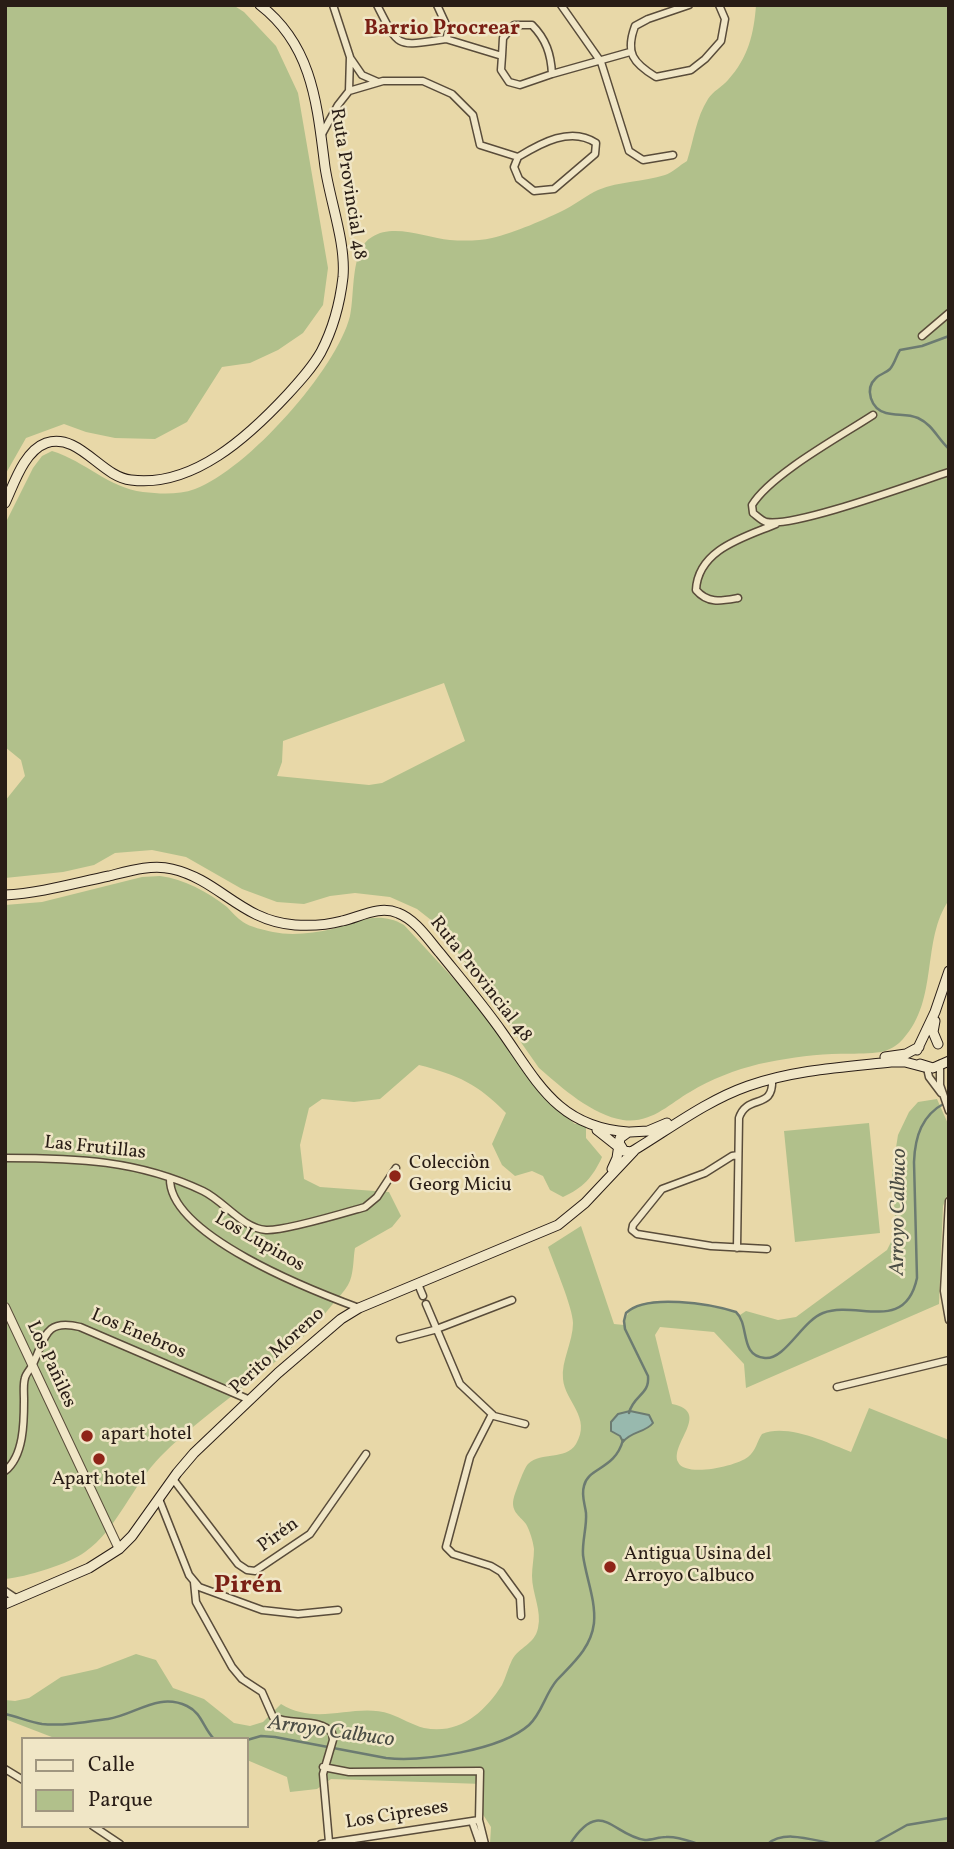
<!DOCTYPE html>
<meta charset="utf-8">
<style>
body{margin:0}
#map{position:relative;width:954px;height:1849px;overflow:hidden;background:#e8d8a8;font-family:Vollkorn,serif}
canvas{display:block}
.frame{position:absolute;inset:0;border:7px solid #291d16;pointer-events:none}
.legend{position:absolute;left:21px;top:1737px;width:228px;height:91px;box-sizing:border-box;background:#f0e6c6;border:2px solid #a09680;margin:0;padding:9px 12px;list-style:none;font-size:21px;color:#291d16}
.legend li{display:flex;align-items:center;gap:14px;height:35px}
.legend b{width:35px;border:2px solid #a09680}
</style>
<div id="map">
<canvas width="954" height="1849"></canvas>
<div class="frame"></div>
<ul class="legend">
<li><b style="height:9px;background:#f0e6c6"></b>Calle</li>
<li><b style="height:19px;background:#b1c08b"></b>Parque</li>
</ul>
</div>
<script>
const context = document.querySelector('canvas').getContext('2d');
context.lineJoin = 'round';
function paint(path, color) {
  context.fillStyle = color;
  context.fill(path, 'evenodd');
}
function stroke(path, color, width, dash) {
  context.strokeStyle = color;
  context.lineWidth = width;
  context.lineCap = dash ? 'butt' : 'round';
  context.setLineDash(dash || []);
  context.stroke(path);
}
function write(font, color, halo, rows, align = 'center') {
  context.font = font + ' Vollkorn,serif';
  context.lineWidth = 5;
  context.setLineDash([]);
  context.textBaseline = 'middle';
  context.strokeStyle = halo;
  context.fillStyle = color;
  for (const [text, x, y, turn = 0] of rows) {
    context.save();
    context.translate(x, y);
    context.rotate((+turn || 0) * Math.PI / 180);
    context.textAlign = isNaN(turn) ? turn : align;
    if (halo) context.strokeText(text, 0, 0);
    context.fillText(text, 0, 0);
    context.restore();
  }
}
paint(new Path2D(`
 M 5,5 L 233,5 L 244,12 L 276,46 L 298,93 L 328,268 L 323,305 L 303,333 L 278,350 L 250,363 L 222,367 L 187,422 L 155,439 L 115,438 L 86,432 L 64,424 L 26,438 L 5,475 Z
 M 756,5 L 949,5 L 949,900 C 921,940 939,1000 903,1039 C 899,1044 891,1049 885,1051 C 869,1055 849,1053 832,1054 C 808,1055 782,1059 759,1064 C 735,1070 711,1079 690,1092 C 669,1104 651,1124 623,1120 C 592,1115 562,1088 539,1068 L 440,927 L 417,909 L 390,897 L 355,893 L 330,896 L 304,904 L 277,902 L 242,889 L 186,857 L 152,850 L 115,853 L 94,865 L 63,872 L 5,878 L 5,801 L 25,776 L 21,760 L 5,747 L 5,524 L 33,468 L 42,456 L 52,451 C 85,461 109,488 143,492 C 160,494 179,495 195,489 C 247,470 337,369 350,316 C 355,294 350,249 372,237 C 394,223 427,238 450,240 C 462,241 480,241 492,238 C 514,233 546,219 566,209 C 577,203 587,195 598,190 C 620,181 643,182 665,175 C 672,173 680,165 687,161 C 694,139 696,118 708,99 C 713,91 722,87 728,80 C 748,58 754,34 756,5 ZM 444,683 L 465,741 L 382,783 L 369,785 L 277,776 L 282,762 L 283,741 Z
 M 160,876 C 184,879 208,892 227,907 C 232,912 237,918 243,922 C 250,927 264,930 273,932 C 292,936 314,933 332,929 C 358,922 378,910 404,925 L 501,1030 L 537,1090 L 555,1108 L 575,1124 L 586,1123 L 586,1138 L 602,1157 C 593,1177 583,1188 563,1197 L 550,1190 L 543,1176 L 532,1171 L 515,1176 L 502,1165 L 492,1144 L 506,1113 C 478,1084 458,1075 419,1065 L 380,1099 L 354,1102 L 322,1099 L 309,1108 L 300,1145 L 304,1179 L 320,1187 L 389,1192 L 401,1216 L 392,1227 L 355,1248 C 353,1259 354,1275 348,1285 C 344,1292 337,1299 332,1305 C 284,1366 215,1402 161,1456 C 133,1484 117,1530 85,1552 C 69,1564 26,1577 5,1579 L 5,905 L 42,902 L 142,877 Z
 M 937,1099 L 949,1126 L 949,1191 L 943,1206 L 939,1304 L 746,1388 L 744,1364 L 714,1332 L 660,1327 L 655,1335 L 672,1404 C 712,1412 670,1443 678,1462 C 685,1478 737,1466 748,1457 C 756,1451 757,1441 762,1434 C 787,1423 828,1443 851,1452 L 869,1408 L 949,1440 L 949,1844 L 490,1844 L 491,1827 L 482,1813 L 483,1784 L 331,1779 L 317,1789 L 290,1792 L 287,1777 L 247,1760 L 247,1739 L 57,1739 L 5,1719 L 5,1700 L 15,1701 L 29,1698 L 61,1677 L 97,1669 L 136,1654 L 156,1660 L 173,1688 L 204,1699 L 234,1723 L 250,1726 L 263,1722 L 281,1704 C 318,1727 355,1702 390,1714 C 402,1718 412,1725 424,1728 C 459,1735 484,1713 502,1685 C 506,1677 508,1668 512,1660 C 519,1647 535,1644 538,1628 C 542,1611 532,1593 532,1576 C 532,1567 534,1558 534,1549 C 533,1541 530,1531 526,1524 C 519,1515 510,1511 514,1497 C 516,1491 524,1468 528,1464 C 542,1451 565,1461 576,1444 C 592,1417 565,1402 563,1379 C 561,1361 573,1342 573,1323 C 573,1308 554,1264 548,1247 L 581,1226 L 614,1324 L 624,1325 C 628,1285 704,1306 730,1310 L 740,1315 L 746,1311 L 778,1320 L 796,1317 L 887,1250 L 896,1232 L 892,1173 L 898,1135 L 909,1112 L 918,1102 Z
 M 869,1123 L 880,1233 L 795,1242 L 784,1131 Z`), '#b1c08b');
const water = new Path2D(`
 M 630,1411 L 649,1415 L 653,1423 C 645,1433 631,1431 623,1442 L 620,1436 L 611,1431 L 611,1422 L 618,1414 Z`);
paint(water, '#98b9ae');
stroke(water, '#6c7b71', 2);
stroke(new Path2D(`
 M 949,336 L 922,346 L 900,350 C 896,356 895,363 890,369 C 886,373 880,374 876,378 C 864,389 871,409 886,413 C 897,416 907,413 918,418 C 933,425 937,438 949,449
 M 629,1413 C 633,1395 650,1395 648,1376 L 625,1329 L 624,1321 L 626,1313 C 646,1293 711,1304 736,1312 C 750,1325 739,1356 765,1358 C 785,1360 802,1321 823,1313 C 857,1300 905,1334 917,1278 L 914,1162 C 915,1136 922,1115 945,1103
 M 5,1714 C 18,1717 30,1722 42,1724 C 63,1726 87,1722 108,1719 C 135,1715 158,1692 187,1706 C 202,1713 203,1728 214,1739
 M 247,1740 L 261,1736 L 275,1737 L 386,1758 C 423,1762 501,1750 529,1725 C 542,1713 545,1694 557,1680 C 573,1663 591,1648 594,1623 C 596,1600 586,1578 583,1555 C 582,1541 587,1527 586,1513 C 585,1504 581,1495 584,1486 C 588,1467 615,1470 623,1440
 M 570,1844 C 601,1796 613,1836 645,1840 C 652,1840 659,1837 666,1837 C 677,1836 689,1841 699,1844
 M 768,1844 C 784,1829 815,1841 835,1844
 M 873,1844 L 907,1825 L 949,1818`), '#6c7b71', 2.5);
const minor = new Path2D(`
 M 377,5 C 400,50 396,46 446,39 L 449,31 L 437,5
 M 561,5 L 601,62 L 629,151 L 643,160 L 673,155
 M 689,5 L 648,19 L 635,26 C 625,53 633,63 656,77 L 691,70 L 705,59 L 721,41 L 725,19 L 719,5
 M 446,39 L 502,56 L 503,38 L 514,25 L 532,25 C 546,39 551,54 552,74 L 630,52
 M 502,56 L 501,70 L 509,82 L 520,85 L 552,74
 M 351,59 L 362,75 L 378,82
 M 349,91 L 383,81 L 423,81 L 452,94 L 473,115 L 480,145 L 518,157 C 541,143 571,126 596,143 L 595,154 L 554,189 L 534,191 L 519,179 L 514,167 L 518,157
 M 322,134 L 338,105 L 349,91 L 350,57 L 333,5
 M 922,336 L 949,313
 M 873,415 C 841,436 771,474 752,505 L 753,513 C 757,516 762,521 766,522 C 794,528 915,483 949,472
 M 738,598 C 721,601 708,604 696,590 C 698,549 745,537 776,524
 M 940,1064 L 940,1085 L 949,1111
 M 927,1068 L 929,1077 L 941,1093
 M 738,1155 L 732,1156 L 705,1173 L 662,1189 L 633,1225 L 632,1230 L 637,1234 L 711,1246 L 767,1249
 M 5,1158 C 76,1158 138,1160 203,1191 C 224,1201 242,1228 266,1230 C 285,1231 344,1213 365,1207 L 377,1197 L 396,1168
 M 170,1178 C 168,1235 313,1291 359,1308
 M 949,1201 L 944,1291 L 949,1320
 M 737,1248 L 739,1118 C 747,1093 774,1111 772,1079
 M 418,1284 L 423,1296
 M 426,1304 L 460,1384 L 494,1416 L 525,1424
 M 400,1339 L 434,1330 L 512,1300
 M 837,1387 L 949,1360
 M 492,1414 L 470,1457 L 446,1547 L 453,1554 L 491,1566 L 501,1572 L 520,1598 L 521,1616
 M 5,1471 C 24,1456 24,1422 24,1400 C 24,1393 23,1384 25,1378 C 26,1373 31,1369 33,1364 C 45,1339 44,1318 80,1327 L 250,1400
 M 173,1479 L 238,1564 L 247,1570 L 255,1571 L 310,1534 L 366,1454
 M 159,1499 L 189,1575 L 199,1587 L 262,1610 L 298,1614 L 338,1610
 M 194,1582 L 196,1602 L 232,1667 L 242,1679 L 262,1692 L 273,1717 C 290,1726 320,1717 332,1733 L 333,1740 L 323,1774 L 329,1842
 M 5,1591 L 17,1599
 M 323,1767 L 349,1772 L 480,1771 L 479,1820 L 485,1844
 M 5,1769 L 23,1780
 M 472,1821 L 480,1844
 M 93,1826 L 120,1844
 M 321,1844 L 479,1820`);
const tertiary = new Path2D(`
 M 5,1307 L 119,1549`);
const secondary = new Path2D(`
 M 5,503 C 14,484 24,451 46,443 C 79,432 101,477 131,480 C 193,488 249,436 288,394 C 300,381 312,368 321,352 C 333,329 340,303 343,277 C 346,243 330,201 325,167 C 317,105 313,46 260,5
 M 5,895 C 41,893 75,883 109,876 C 129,871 152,864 172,869 C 220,880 241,921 295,925 C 311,926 327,925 342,921 C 360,917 379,905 398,913 C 416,920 428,939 440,953 C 461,979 483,1005 502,1032 C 538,1083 558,1127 628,1132
 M 935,1021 L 933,1032 L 938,1044
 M 917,1050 L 935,1012 L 949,971
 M 885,1057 L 906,1054 L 919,1047
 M 920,1064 L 933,1068 L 949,1061
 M 597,1130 L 621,1149
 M 630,1132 L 648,1131 L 667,1123
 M 619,1143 L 624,1151 L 631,1152 L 636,1149
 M 636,1149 C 672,1127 708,1100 748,1086 C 793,1070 844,1067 891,1062 L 905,1062 L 924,1067
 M 612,1169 L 617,1158 L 620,1138 L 627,1133
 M 5,1604 L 89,1568 L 119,1549 L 132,1536 L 177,1473 L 194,1453 L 278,1373 L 341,1319 L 359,1308 L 558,1225 L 585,1203 L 634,1151`);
stroke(minor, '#594c3a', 9);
stroke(tertiary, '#594c3a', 10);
stroke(secondary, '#291d16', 11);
stroke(minor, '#f0e6c6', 6);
stroke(tertiary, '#f0e6c6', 8);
stroke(secondary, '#f0e6c6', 9);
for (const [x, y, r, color] of [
 [395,1176,7,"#8f2418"],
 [87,1436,7,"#8f2418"],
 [99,1459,7,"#8f2418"],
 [610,1567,7,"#8f2418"]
]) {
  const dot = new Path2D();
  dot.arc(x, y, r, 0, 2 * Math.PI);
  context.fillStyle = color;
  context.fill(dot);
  stroke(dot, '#f0e6c6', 2.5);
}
write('19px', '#291d16', '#f0e6c6', [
 ["Ruta Provincial 48",347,184,81],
 ["Ruta Provincial 48",480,980,52],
 ["Las Frutillas",95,1149,6],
 ["Los Lupinos",259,1243,30],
 ["Los Enebros",138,1335,23],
 ["Perito Moreno",278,1352,-42],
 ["Los Pañiles",50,1365,65],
 ["Pirén",279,1536,-36],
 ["Los Cipreses",397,1816,-9]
]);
write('19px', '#291d16', '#f0e6c6', [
 ["Colecciòn",409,1165],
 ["Georg Miciu",409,1187],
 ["apart hotel",101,1436],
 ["Apart hotel",99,1481,"center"],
 ["Antigua Usina del",624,1556],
 ["Arroyo Calbuco",624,1578]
], 'left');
write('bold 21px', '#7a1f14', '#f0e6c6', [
 ["Barrio Procrear",442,30]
]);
write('italic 21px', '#4a4c44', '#f0e6c6', [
 ["Arroyo Calbuco",900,1212,-89],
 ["Arroyo Calbuco",331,1733,8]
]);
write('bold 26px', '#7a1f14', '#f0e6c6', [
 ["Pirén",248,1587]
]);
</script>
